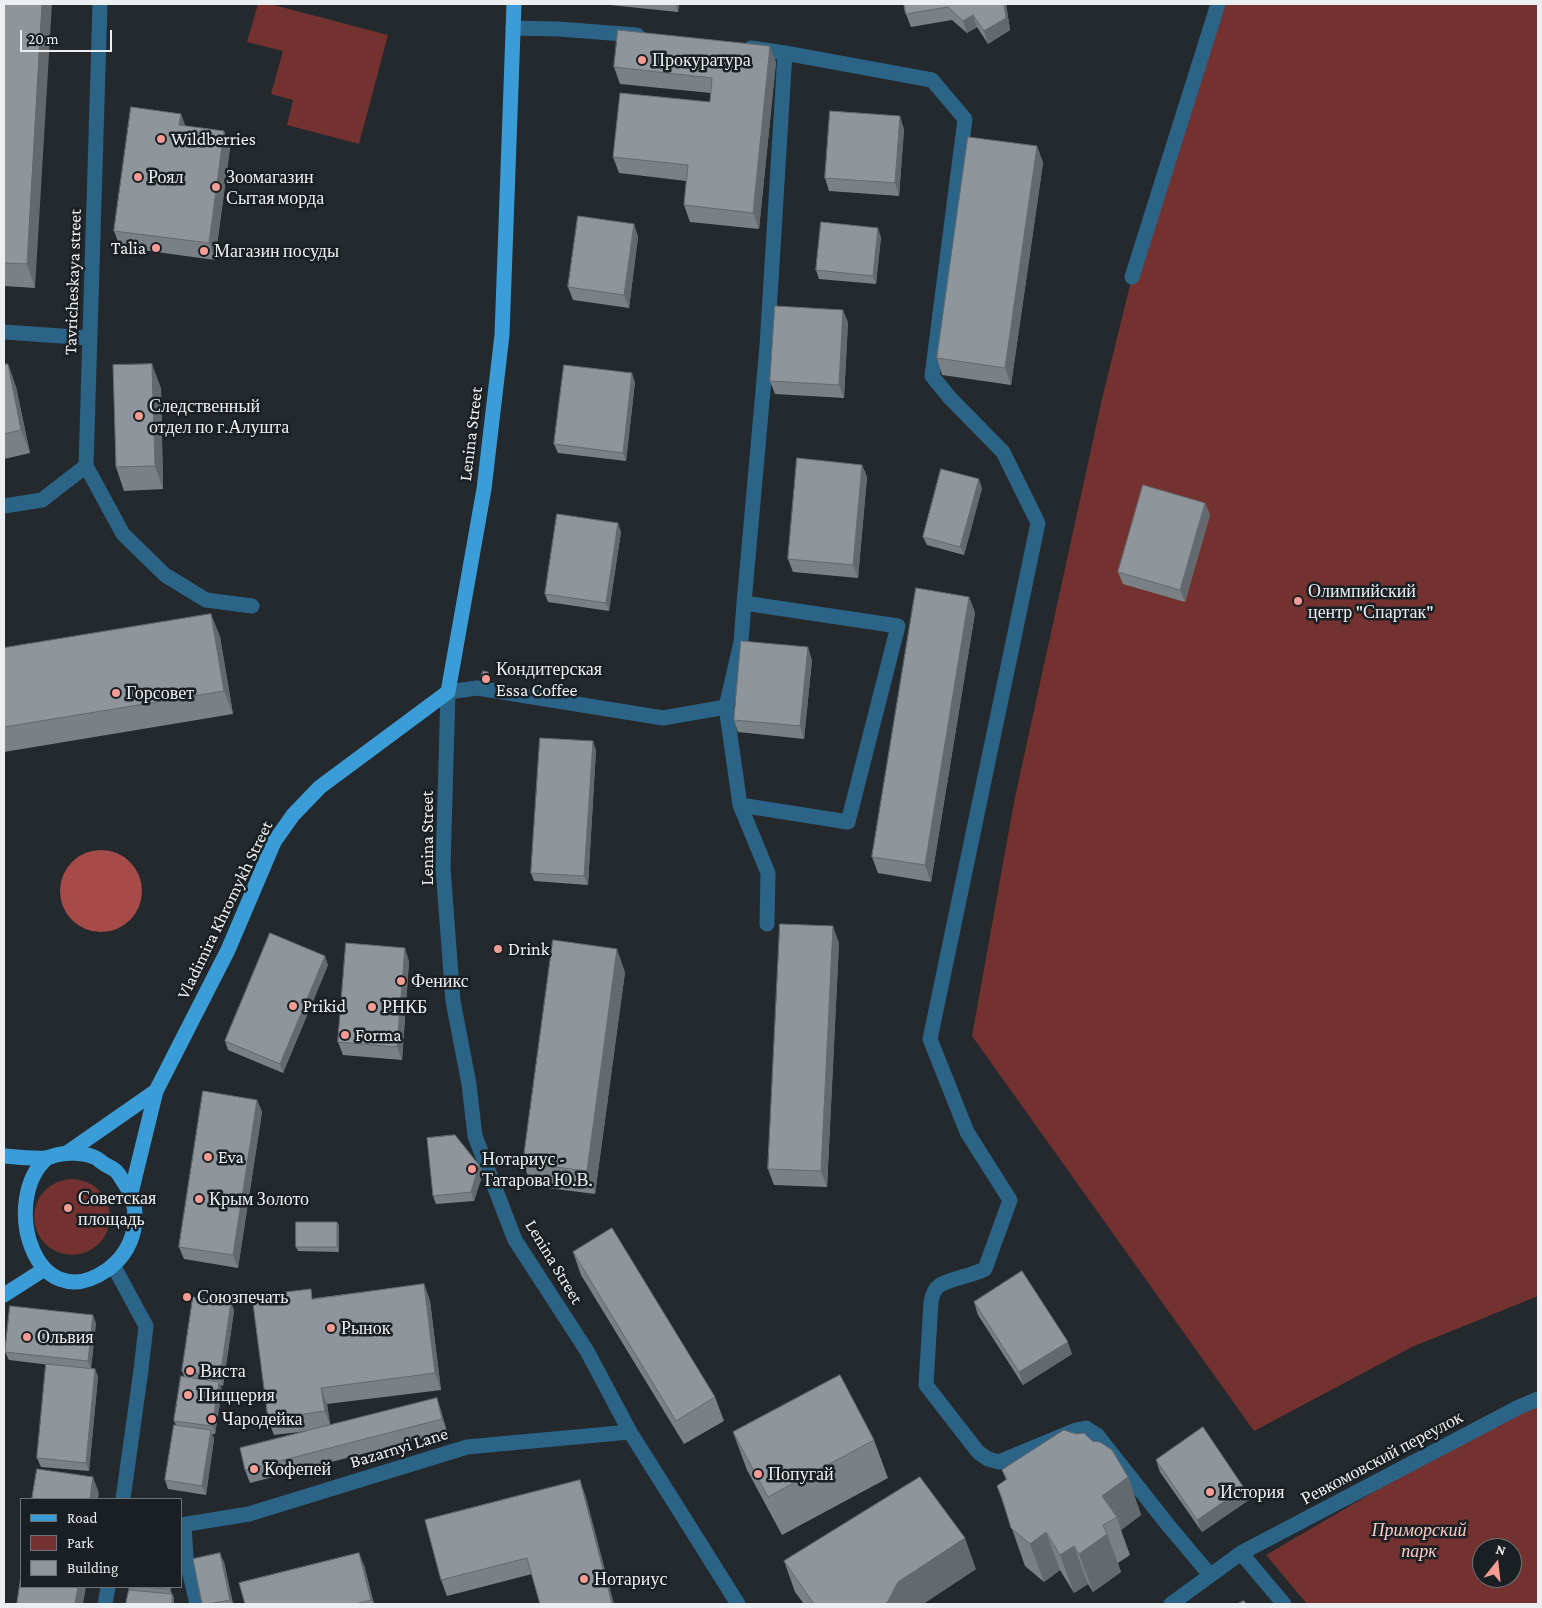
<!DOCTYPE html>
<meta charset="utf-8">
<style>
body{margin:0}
#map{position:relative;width:1542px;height:1608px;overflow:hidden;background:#23292d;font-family:"Crimson Pro",serif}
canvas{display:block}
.frame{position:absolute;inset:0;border:5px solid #ebeff2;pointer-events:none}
.legend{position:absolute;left:20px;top:1498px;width:162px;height:90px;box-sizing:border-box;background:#1a1f23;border:1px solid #6e7276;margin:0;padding:6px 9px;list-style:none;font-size:15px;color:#ebeff2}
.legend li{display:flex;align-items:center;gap:10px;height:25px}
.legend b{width:25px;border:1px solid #6e7276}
.north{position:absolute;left:1472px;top:1538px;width:50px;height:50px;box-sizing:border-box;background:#1a1f23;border:1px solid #6e7276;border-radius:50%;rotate:16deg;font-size:14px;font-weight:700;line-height:20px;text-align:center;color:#ebeff2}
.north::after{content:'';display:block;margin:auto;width:18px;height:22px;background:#f59c95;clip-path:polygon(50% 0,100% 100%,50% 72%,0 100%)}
.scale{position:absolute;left:20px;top:30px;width:92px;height:22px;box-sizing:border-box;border:2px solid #ebeff2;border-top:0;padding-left:6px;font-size:15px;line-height:18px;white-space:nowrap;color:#ebeff2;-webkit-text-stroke:4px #1a1f23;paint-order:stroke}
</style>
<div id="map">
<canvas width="1542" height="1608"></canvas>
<div class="frame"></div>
<ul class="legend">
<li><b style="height:6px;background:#3b9dd7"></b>Road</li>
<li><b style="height:14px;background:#73322f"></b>Park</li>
<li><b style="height:14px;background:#8e969b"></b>Building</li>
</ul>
<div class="north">N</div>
<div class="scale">20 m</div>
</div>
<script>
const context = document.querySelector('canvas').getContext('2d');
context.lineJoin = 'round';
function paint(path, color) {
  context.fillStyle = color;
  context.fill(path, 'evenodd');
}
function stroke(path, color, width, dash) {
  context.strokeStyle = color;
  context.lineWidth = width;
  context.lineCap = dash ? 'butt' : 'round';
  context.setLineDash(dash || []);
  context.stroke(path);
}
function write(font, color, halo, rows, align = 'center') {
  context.font = font + ' "Crimson Pro",serif';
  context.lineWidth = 5;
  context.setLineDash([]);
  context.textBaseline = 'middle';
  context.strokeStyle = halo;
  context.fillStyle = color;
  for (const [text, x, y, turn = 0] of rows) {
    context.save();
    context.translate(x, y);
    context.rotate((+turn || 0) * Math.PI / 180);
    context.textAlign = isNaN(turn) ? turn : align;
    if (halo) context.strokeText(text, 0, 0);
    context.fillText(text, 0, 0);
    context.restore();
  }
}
paint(new Path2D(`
 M 258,4 L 270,4 L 388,35 L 359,144 L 287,125 L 293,100 L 271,94 L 283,51 L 247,42 Z
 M 1218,4 L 1538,4 L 1538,1296 L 1412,1347 L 1254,1431 L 972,1036 L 1014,802 L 1102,399 L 1132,277 Z
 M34 1217a38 38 0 1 1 76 0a38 38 0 1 1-76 0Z
 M 1538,1400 L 1538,1604 L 1307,1604 L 1266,1555 L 1519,1407 ZM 1482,1548 L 1512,1548 L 1512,1578 L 1482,1578 Z`), '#73322f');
paint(new Path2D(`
 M60 891a41 41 0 1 1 82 0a41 41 0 1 1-82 0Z`), '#a74b48');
stroke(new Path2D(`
 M 513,28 L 558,29 L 637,35
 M 751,48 L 785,53 L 932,80 L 965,119 L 932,376 L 950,398 L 1003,452 L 1038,523 L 930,1039 L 967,1132 L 1010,1200 L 985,1269 C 971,1276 952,1278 940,1285 C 934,1289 932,1296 931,1302 L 926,1385 L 978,1452 L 988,1459 L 999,1462 L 1076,1430 L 1086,1428 L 1097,1435 L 1168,1525 L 1210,1575
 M 1132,277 L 1218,4
 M 4,332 L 90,338
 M 86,466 L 123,534 L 165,575 L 206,600 L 252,606
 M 4,506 L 42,500 L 86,466 L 100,4
 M 726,707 L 740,805 L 768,873 L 767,924
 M 740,805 L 848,822 L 898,626 L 744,603
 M 113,1265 L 146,1326 L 141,1370 L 123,1499
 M 181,1525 L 249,1514 L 467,1447 L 630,1432
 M 184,1525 L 186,1557 L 197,1604
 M 1241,1553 L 1284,1604
 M 105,1604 L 108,1587
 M 738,1604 L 630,1432 L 587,1351 L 515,1240 L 475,1136 L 469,1084 L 453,1001 L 443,868 L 448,692 L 477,688 L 663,718 L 726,707 L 741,642 L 744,603 L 767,346 L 785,53
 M 1171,1604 L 1241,1553 L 1519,1407 L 1538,1399`), '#2b6487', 15);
stroke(new Path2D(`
 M 67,1153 L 156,1091
 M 4,1156 C 17,1157 32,1159 45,1158 C 49,1158 52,1156 56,1155 C 67,1152 84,1153 94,1157 C 97,1158 100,1161 103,1163 C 107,1166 113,1168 116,1171 C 120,1175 122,1180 125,1184 C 144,1213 135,1250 107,1270 C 34,1320 0,1199 47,1158
 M 131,1193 L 156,1091 L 228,950 L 274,842 L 293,815 L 320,787 L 448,692 L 484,489 L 502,335 L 514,4
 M 4,1295 L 40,1272`), '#3b9dd7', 15);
paint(new Path2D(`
 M 4,4 L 35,288 L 4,286 Z
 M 600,4 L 679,4 L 678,12 Z
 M 904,4 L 1006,4 L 1010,30 L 988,44 L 977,27 L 967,33 L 952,20 L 911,27 L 906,14 Z
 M 776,62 L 759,229 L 690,222 L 684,205 L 686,181 L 619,173 L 613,157 L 710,102 L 711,93 L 620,84 L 614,67 Z
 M 181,114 L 185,126 L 224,131 L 230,148 L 215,260 L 120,247 L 114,231 Z
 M 904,129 L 899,196 L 829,191 L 825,178 Z
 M 1037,146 L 1043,163 L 1011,385 L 942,375 L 937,358 Z
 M 634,224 L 638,237 L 629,308 L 573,300 L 568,287 Z
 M 881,237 L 876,284 L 819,279 L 816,270 Z
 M 848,322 L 844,398 L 775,394 L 770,381 Z
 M 4,364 L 8,364 L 16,387 L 30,453 L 4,459 Z
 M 635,382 L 626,461 L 558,453 L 554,444 Z
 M 161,388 L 163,489 L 124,491 L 116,467 Z
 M 862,465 L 867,477 L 858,578 L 793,572 L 788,559 Z
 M 982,488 L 964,555 L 927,545 L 923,537 Z
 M 1205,503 L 1210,515 L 1185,602 L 1123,584 L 1118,572 Z
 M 621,532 L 609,611 L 548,602 L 545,594 Z
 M 969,597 L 975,613 L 931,882 L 878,873 L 872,857 Z
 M 211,614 L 220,637 L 233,714 L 4,752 L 4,648 Z
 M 812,660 L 804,739 L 738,732 L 734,720 Z
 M 490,677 L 489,683 L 483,682 L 481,678 Z
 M 596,750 L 588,885 L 534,881 L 531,873 Z
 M 839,943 L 827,1187 L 774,1185 L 768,1169 Z
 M 409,961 L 402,1060 L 343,1055 L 338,1042 Z
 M 328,965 L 283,1073 L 228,1050 L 225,1041 Z
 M 625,972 L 595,1194 L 532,1186 L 523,1163 Z
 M 257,1100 L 262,1112 L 238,1268 L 184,1259 L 179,1247 Z
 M 479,1165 L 483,1173 L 474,1201 L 436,1204 L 433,1196 Z
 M 337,1222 L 339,1226 L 339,1252 L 298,1251 L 296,1247 Z
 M 573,1252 L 715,1397 L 724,1421 L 684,1444 L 581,1275 Z
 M 424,1284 L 430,1301 L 441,1390 L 327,1404 L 330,1425 L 437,1398 L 441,1411 L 447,1432 L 250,1483 L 245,1470 L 307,1431 L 274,1435 L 268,1419 L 315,1298 Z
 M 231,1302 L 234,1311 L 223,1386 L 220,1385 L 222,1390 L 215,1434 L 212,1434 L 214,1439 L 206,1495 L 168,1489 L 165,1480 L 176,1425 L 174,1421 L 184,1376 L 182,1371 Z
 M 974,1302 L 1072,1354 L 1023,1385 L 978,1315 Z
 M 96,1323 L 91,1368 L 95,1369 L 98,1377 L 89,1471 L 41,1467 L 37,1458 L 50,1365 L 9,1360 L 5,1352 Z
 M 733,1432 L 874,1440 L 888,1478 L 782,1535 L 747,1470 Z
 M 1076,1434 L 1128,1477 L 1141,1515 L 1121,1530 L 1130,1555 L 1118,1563 L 1121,1572 L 1093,1592 L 1088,1584 L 1074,1593 L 1060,1570 L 1044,1582 L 1025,1566 L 997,1486 L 1006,1480 L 1002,1470 Z
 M 1156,1460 L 1244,1488 L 1249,1500 L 1202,1532 L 1160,1472 Z
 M 586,1497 L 532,1574 L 447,1596 L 441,1580 Z
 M 784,1561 L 976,1569 L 923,1604 L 804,1604 L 795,1592 Z
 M 224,1562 L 233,1604 L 202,1604 Z
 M 364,1565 L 374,1604 L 245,1604 Z
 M 128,1587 L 169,1587 L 174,1598 L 174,1604 L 126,1604 L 129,1590 Z`), '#7a8185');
paint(new Path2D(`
 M 42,4 L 52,4 L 35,288 L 27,264 Z
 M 675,4 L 679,4 L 678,12 Z
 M 1004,4 L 1006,4 L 1010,30 L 988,44 L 984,31 Z
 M 973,15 L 977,27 L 967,33 L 963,21 Z
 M 770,46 L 776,62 L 759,229 L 753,213 Z
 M 181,114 L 187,130 L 179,125 Z
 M 900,116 L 904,129 L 899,196 L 895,183 Z
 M 224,131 L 230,148 L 215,260 L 209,243 Z
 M 1037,146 L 1043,163 L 1011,385 L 1005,368 Z
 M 634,224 L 638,237 L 629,308 L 624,295 Z
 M 878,228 L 881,237 L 876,284 L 873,276 Z
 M 843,310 L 848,322 L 844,398 L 839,385 Z
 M 8,364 L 16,387 L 30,453 L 21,430 Z
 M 152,364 L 161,388 L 163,489 L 155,466 Z
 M 632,373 L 635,382 L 626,461 L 623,453 Z
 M 862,465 L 867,477 L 858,578 L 853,565 Z
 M 979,479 L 982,488 L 964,555 L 960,547 Z
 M 1205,503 L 1210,515 L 1185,602 L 1180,590 Z
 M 618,523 L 621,532 L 609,611 L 606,603 Z
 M 969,597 L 975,613 L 931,882 L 925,865 Z
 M 211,614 L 220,637 L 233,714 L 224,691 Z
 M 808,647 L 812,660 L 804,739 L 800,726 Z
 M 488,672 L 490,677 L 489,683 L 487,678 Z
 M 593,741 L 596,750 L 588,885 L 584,876 Z
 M 833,926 L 839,943 L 827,1187 L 821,1171 Z
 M 405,948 L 409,961 L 402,1060 L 397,1047 Z
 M 617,949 L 625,972 L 595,1194 L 587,1171 Z
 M 325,956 L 328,965 L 283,1073 L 280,1064 Z
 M 257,1100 L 262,1112 L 238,1268 L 233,1255 Z
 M 479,1165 L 483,1173 L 474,1201 L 471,1192 Z
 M 337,1222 L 339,1226 L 339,1252 L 337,1247 Z
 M 424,1284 L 430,1301 L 441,1390 L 435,1373 Z
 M 231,1302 L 234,1311 L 223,1386 L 220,1377 Z
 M 93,1315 L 96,1323 L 91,1369 L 88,1361 Z
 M 1068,1342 L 1072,1354 L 1023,1385 L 1019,1372 Z
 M 95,1369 L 98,1377 L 89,1471 L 86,1463 Z
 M 219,1382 L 222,1390 L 215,1434 L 212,1426 Z
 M 321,1388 L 327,1404 L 331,1428 L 325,1411 Z
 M 437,1398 L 441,1411 L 447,1432 L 442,1419 Z
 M 211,1430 L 214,1439 L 206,1495 L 202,1486 Z
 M 93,1477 L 99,1493 L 98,1499 L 90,1499 Z
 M 1128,1477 L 1141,1515 L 1121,1530 L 1117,1517 L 1102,1496 Z
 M 580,1480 L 586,1497 L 614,1604 L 612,1604 Z
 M 1244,1488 L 1249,1500 L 1202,1532 L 1197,1520 Z
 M 1046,1532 L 1060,1570 L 1044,1582 L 1030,1544 Z
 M 1107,1534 L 1121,1572 L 1093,1592 L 1079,1554 Z
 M 965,1538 L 976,1569 L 923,1604 L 887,1604 L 887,1603 L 898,1582 Z
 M 1074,1546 L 1088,1584 L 1074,1593 L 1060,1555 Z
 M 220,1553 L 224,1562 L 233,1604 L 230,1600 Z
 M 359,1553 L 364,1565 L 374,1604 L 373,1604 L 371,1600 Z
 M 78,1587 L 86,1587 L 83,1604 L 75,1604 Z
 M 172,1594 L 174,1598 L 174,1604 L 172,1604 Z`), '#63696c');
const building = new Path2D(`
 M 4,4 L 42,4 L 27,264 L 4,263 Z
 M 904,4 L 1004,4 L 1006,18 L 984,31 L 973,15 L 963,21 L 948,7 L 906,14 Z
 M 618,30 L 770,46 L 753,213 L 684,205 L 688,165 L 613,157 L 620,93 L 710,102 L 712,78 L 614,67 Z
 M 131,107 L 181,114 L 179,125 L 224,131 L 209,243 L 114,231 Z
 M 830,111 L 900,116 L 895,183 L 825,178 Z
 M 968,137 L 1037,146 L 1005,368 L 937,358 Z
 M 578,216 L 634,224 L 624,295 L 568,287 Z
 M 821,222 L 878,228 L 873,276 L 816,270 Z
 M 775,306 L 843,310 L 839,385 L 770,381 Z
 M 4,364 L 8,364 L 21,430 L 4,434 Z
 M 152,364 L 155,466 L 116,467 L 113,365 Z
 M 564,365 L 632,373 L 623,453 L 554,444 Z
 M 797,458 L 862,465 L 853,565 L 788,559 Z
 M 941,469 L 979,479 L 960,547 L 923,537 Z
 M 1143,485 L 1205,503 L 1180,590 L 1118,572 Z
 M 557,514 L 618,523 L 606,603 L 545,594 Z
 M 916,588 L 969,597 L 925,865 L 872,857 Z
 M 211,614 L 224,691 L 4,727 L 4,648 Z
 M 741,641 L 808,647 L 800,726 L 734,720 Z
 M 483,671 L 488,672 L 487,678 L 481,678 Z
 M 540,738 L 593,741 L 584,876 L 531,873 Z
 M 780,924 L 833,926 L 821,1171 L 768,1169 Z
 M 270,933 L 325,956 L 280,1064 L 225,1041 Z
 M 553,940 L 617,949 L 587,1171 L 523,1163 Z
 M 346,943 L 405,948 L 397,1047 L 338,1042 Z
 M 203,1091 L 257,1100 L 233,1255 L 179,1247 Z
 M 455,1135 L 479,1165 L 471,1192 L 433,1196 L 427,1138 Z
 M 296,1222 L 337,1222 L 337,1247 L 296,1247 Z
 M 612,1228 L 715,1397 L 676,1421 L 573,1252 Z
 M 1022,1271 L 1068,1342 L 1019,1372 L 974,1302 Z
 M 424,1284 L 435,1373 L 321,1388 L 325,1411 L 268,1419 L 252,1296 L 311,1289 L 312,1299 Z
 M 193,1297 L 231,1302 L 220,1377 L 182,1371 Z
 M 10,1306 L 93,1315 L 88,1361 L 5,1352 Z
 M 46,1364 L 95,1369 L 86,1463 L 37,1458 Z
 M 840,1375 L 874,1440 L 768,1497 L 733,1432 Z
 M 181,1376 L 219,1382 L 212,1426 L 174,1421 Z
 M 437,1398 L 442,1419 L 245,1470 L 240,1448 Z
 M 174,1425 L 211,1430 L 202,1486 L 165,1480 Z
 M 1203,1427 L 1244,1488 L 1197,1520 L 1156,1460 Z
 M 1064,1430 L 1076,1434 L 1084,1433 L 1092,1441 L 1100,1442 L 1112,1450 L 1128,1477 L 1102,1496 L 1117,1517 L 1103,1525 L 1107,1534 L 1079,1554 L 1074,1546 L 1060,1555 L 1046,1532 L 1030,1544 L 1011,1528 L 1002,1498 L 997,1486 L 1007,1479 L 1002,1470 Z
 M 37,1469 L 93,1477 L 90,1499 L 32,1499 Z
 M 920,1477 L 965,1538 L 898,1582 L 887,1603 L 884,1604 L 814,1604 L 784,1561 Z
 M 580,1480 L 612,1604 L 540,1604 L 527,1558 L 441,1580 L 425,1520 Z
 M 220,1553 L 230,1600 L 209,1604 L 202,1604 L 193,1559 Z
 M 359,1553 L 371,1600 L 355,1604 L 245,1604 L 239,1583 Z
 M 21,1576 L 21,1587 L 78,1587 L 75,1604 L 17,1604 Z
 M 142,1587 L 169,1587 L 171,1589 Z
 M 129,1590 L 172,1594 L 172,1604 L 126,1604 Z
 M 1244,1601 L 1246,1604 L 1237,1604 Z`);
paint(building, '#8e969b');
stroke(building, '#63696c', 1);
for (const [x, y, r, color] of [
 [642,60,5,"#f59c95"],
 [161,139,5,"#f59c95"],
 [138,177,5,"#f59c95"],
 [216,187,5,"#f59c95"],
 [156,248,5,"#f59c95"],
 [204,251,5,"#f59c95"],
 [139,416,5,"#f59c95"],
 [1298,601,5,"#f59c95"],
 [486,679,5,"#f59c95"],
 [116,693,5,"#f59c95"],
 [498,949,5,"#f59c95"],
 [401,981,5,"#f59c95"],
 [293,1006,5,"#f59c95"],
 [372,1007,5,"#f59c95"],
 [345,1035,5,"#f59c95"],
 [208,1157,5,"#f59c95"],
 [472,1169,5,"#f59c95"],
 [199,1199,5,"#f59c95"],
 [68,1208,5,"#f59c95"],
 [187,1297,5,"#f59c95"],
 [331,1328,5,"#f59c95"],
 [27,1337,5,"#f59c95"],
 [190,1371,5,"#f59c95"],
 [188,1395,5,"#f59c95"],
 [212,1419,5,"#f59c95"],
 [254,1469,5,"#f59c95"],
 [758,1474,5,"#f59c95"],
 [1210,1492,5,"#f59c95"],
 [584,1579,5,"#f59c95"]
]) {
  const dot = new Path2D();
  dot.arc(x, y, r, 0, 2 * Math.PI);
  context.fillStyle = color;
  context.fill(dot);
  stroke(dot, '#1a1f23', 2);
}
write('18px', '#ebeff2', '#1a1f23', [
 ["Прокуратура",652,60],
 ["Wildberries",171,139],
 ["Роял",148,177],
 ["Зоомагазин",226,177],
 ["Сытая морда",226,198],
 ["Talia",146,248,"right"],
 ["Магазин посуды",214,251],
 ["Следственный",149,406],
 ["отдел по г.Алушта",149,427],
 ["Олимпийский",1308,591],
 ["центр \"Спартак\"",1308,612],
 ["Кондитерская",496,669],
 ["Essa Coffee",496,690],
 ["Горсовет",126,693],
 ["Drink",508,949],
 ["Феникс",411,981],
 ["Prikid",303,1006],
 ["РНКБ",382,1007],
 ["Forma",355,1035],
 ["Eva",218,1157],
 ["Нотариус -",482,1159],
 ["Татарова Ю.В.",482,1180],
 ["Советская",78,1198],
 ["площадь",78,1219],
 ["Крым Золото",209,1199],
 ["Союзпечать",197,1297],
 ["Рынок",341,1328],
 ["Ольвия",37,1337],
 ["Виста",200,1371],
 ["Пиццерия",198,1395],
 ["Чародейка",222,1419],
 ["Кофепей",264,1469],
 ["Попугай",768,1474],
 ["История",1220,1492],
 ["Нотариус",594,1579]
], 'left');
write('18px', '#ebeff2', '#1a1f23', [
 ["Tavricheskaya street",73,282,-88],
 ["Lenina Street",471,434,-83],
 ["Lenina Street",427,838,-90],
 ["Vladimira Khromykh Street",225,910,-64],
 ["Lenina Street",554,1262,59],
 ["Bazarnyi Lane",399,1448,-17],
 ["Ревкомовский переулок",1382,1458,-28]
]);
write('italic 18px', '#fecac5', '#1a1f23', [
 ["Приморский",1419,1530],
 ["парк",1419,1551]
]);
</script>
